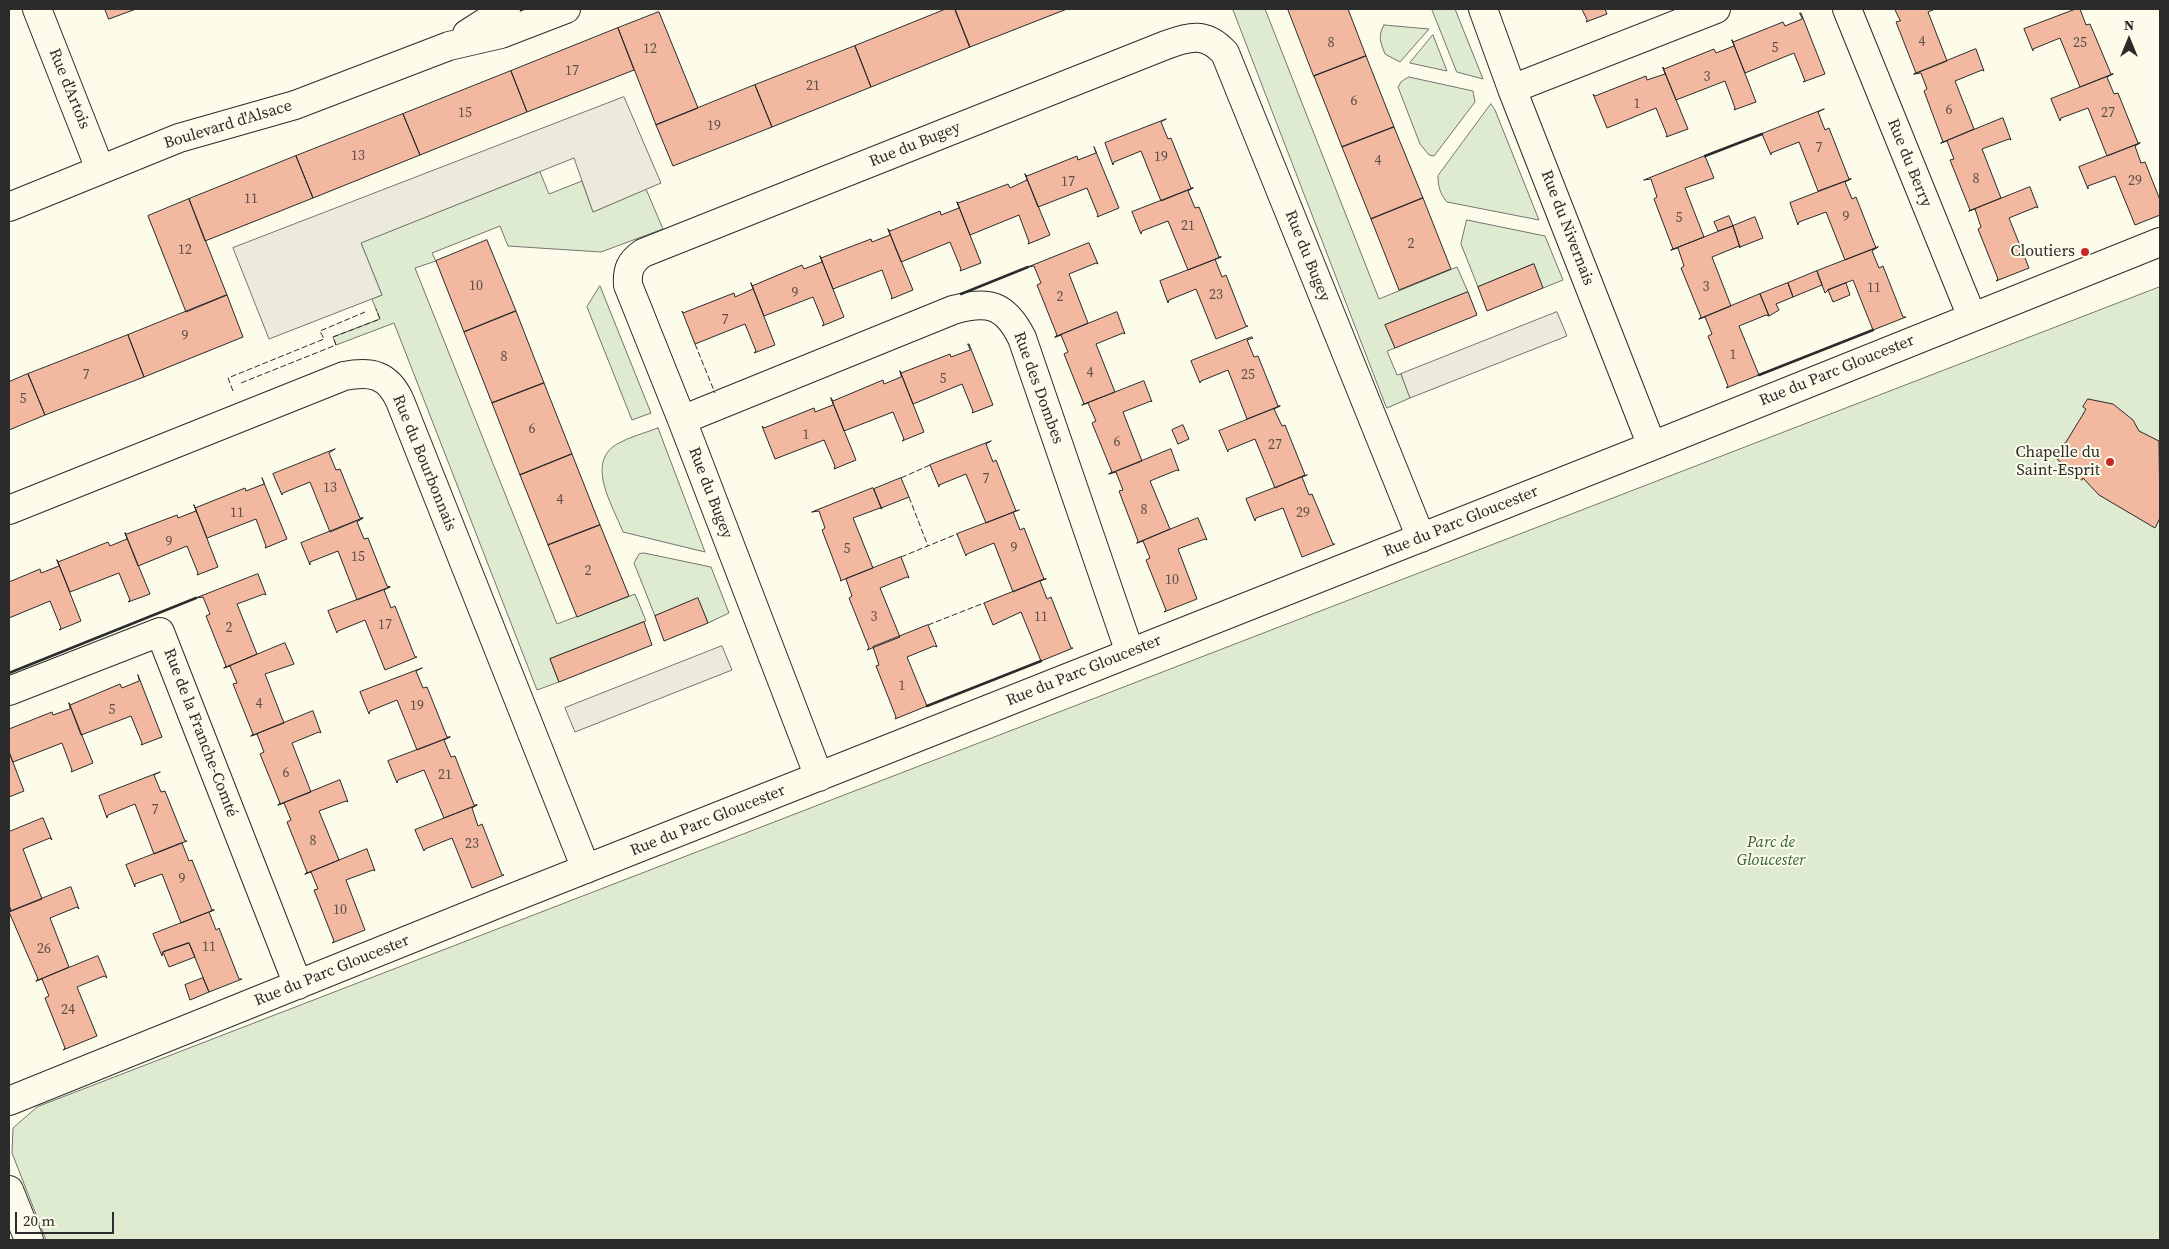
<!DOCTYPE html>
<meta charset="utf-8">
<style>
body{margin:0}
#map{position:relative;width:2169px;height:1249px;overflow:hidden;background:#fdfbea;font-family:"Source Serif 4",serif}
canvas{display:block}
.frame{position:absolute;inset:0;border:10px solid #2b2b2b;pointer-events:none}
.north{position:absolute;left:2104px;top:15px;width:50px;height:50px;-webkit-text-stroke:4px #fdfbea;paint-order:stroke;rotate:0deg;font-size:14px;font-weight:700;line-height:20px;text-align:center;color:#2b2b2b}
.north::after{content:'';display:block;margin:auto;width:18px;height:22px;background:#2b2b2b;clip-path:polygon(50% 0,100% 100%,50% 72%,0 100%)}
.scale{position:absolute;left:15px;top:1212px;width:99px;height:22px;box-sizing:border-box;border:2px solid #2b2b2b;border-top:0;padding-left:6px;font-size:15px;line-height:18px;white-space:nowrap;color:#2b2b2b;-webkit-text-stroke:4px #fdfbea;paint-order:stroke}
</style>
<div id="map">
<canvas width="2169" height="1249"></canvas>
<div class="frame"></div>
<div class="north">N</div>
<div class="scale">20 m</div>
</div>
<script>
const context = document.querySelector('canvas').getContext('2d');
context.lineJoin = 'round';
function paint(path, color) {
  context.fillStyle = color;
  context.fill(path, 'evenodd');
}
function stroke(path, color, width, dash) {
  context.strokeStyle = color;
  context.lineWidth = width;
  context.lineCap = dash ? 'butt' : 'round';
  context.setLineDash(dash || []);
  context.stroke(path);
}
function write(font, color, halo, rows, align = 'center') {
  context.font = font + ' "Source Serif 4",serif';
  context.lineWidth = 4;
  context.setLineDash([]);
  context.textBaseline = 'middle';
  context.strokeStyle = halo;
  context.fillStyle = color;
  for (const [text, x, y, turn = 0] of rows) {
    context.save();
    context.translate(x, y);
    context.rotate((+turn || 0) * Math.PI / 180);
    context.textAlign = isNaN(turn) ? turn : align;
    if (halo) context.strokeText(text, 0, 0);
    context.fillText(text, 0, 0);
    context.restore();
  }
}
const green = new Path2D(`
 M 1233,9 L 1265,9 L 1379,299 L 1457,267 L 1468,292 L 1386,325 L 1395,348 L 1387,351 L 1397,375 L 1401,374 L 1410,398 L 1387,408 Z
 M 1432,9 L 1455,9 L 1483,79 L 1457,72 Z
 M 1384,25 L 1429,29 L 1400,62 L 1385,54 C 1381,43 1377,37 1384,25 Z
 M 1433,35 L 1447,71 L 1410,63 Z
 M 1409,77 L 1473,91 L 1475,102 L 1434,156 L 1429,155 L 1420,144 L 1398,87 L 1401,82 Z
 M 1491,104 L 1495,110 L 1539,220 L 1447,202 C 1440,194 1438,186 1438,176 Z
 M 540,172 L 549,194 L 582,181 L 593,212 L 646,189 L 663,229 L 601,252 L 508,246 L 500,226 L 432,253 L 436,261 L 415,268 L 557,624 L 635,594 L 646,621 L 550,659 L 559,682 L 537,690 L 394,323 L 336,345 L 333,337 L 380,319 L 372,299 L 382,295 L 361,243 Z
 M 1467,220 L 1545,236 L 1563,280 L 1543,288 L 1533,264 L 1478,287 L 1461,244 Z
 M 600,286 L 651,413 L 632,420 L 587,307 Z
 M 2160,287 L 2160,1240 L 46,1240 L 12,1153 L 13,1128 L 37,1107 Z
 M 658,428 L 705,552 L 623,532 C 613,506 585,463 617,444 C 629,437 645,433 658,428 Z
 M 644,553 L 711,567 L 729,613 L 708,623 L 698,599 L 655,616 L 634,563 L 639,554 Z`);
paint(green, '#deebd1');
stroke(green, '#74746e', 1);
const parking = new Path2D(`
 M 624,97 L 661,183 L 593,212 L 574,158 L 361,243 L 382,295 L 269,339 L 233,248 Z
 M 1557,312 L 1567,336 L 1410,398 L 1401,374 Z
 M 722,646 L 732,670 L 575,732 L 565,708 Z`);
paint(parking, '#eceadb');
stroke(parking, '#74746e', 1);
const building = new Path2D(`
 M 105,9 L 136,9 L 109,19 Z
 M 946,9 L 955,9 L 970,47 L 871,87 L 855,46 Z
 M 955,9 L 1067,9 L 970,47 Z
 M 1288,9 L 1348,9 L 1366,56 L 1314,76 Z
 M 1582,9 L 1605,9 L 1607,14 L 1586,22 L 1587,20 Z
 M 1895,9 L 1935,9 L 1928,12 L 1947,61 L 1914,74 L 1916,73 L 1896,22 L 1900,21 Z
 M 2076,9 L 2080,9 L 2086,25 L 2090,24 L 2111,74 L 2113,74 L 2080,87 L 2060,38 L 2033,49 L 2033,51 L 2024,29 Z
 M 659,12 L 698,108 L 656,125 L 618,28 Z
 M 1800,13 L 1801,13 L 1825,74 L 1803,82 L 1805,81 L 1794,53 L 1745,73 L 1732,40 L 1733,42 L 1783,22 L 1785,26 L 1802,19 Z
 M 618,28 L 634,70 L 527,112 L 511,71 Z
 M 1732,40 L 1756,102 L 1734,110 L 1735,108 L 1725,81 L 1676,100 L 1663,68 L 1663,67 L 1664,69 L 1714,49 L 1716,53 L 1734,46 Z
 M 855,46 L 871,87 L 772,127 L 755,85 Z
 M 1976,49 L 1984,71 L 1982,70 L 1955,81 L 1974,129 L 1941,143 L 1943,142 L 1924,91 L 1927,89 L 1921,73 L 1914,74 Z
 M 1366,56 L 1394,127 L 1342,147 L 1314,76 Z
 M 1663,68 L 1688,129 L 1666,137 L 1667,135 L 1656,108 L 1607,128 L 1593,94 L 1595,96 L 1646,76 L 1647,80 L 1665,74 Z
 M 511,71 L 527,112 L 420,155 L 403,114 Z
 M 2113,74 L 2107,77 L 2114,94 L 2118,93 L 2138,143 L 2140,143 L 2107,156 L 2088,108 L 2061,118 L 2060,121 L 2051,99 Z
 M 755,85 L 772,127 L 673,166 L 656,125 Z
 M 1824,109 L 1818,112 L 1825,130 L 1829,128 L 1849,179 L 1851,179 L 1818,191 L 1799,142 L 1771,153 L 1771,155 L 1762,134 Z
 M 403,114 L 420,155 L 313,198 L 296,156 Z
 M 2003,118 L 2011,140 L 2009,139 L 1982,149 L 2001,198 L 1969,211 L 1970,210 L 1950,160 L 1954,159 L 1947,141 L 1941,143 Z
 M 1166,119 L 1161,122 L 1168,139 L 1171,138 L 1191,188 L 1193,188 L 1161,201 L 1141,151 L 1114,162 L 1113,165 L 1105,143 Z
 M 1394,127 L 1423,198 L 1371,219 L 1342,147 Z
 M 2140,143 L 2135,146 L 2141,163 L 2145,162 L 2160,200 L 2160,215 L 2135,225 L 2115,176 L 2088,186 L 2088,189 L 2079,167 Z
 M 1094,147 L 1119,208 L 1097,217 L 1098,215 L 1087,188 L 1038,207 L 1025,174 L 1027,176 L 1077,156 L 1078,160 L 1096,153 Z
 M 296,156 L 313,198 L 205,241 L 189,199 Z
 M 1705,156 L 1714,178 L 1685,188 L 1704,237 L 1671,250 L 1673,249 L 1654,199 L 1657,197 L 1651,179 L 1644,180 Z
 M 1025,174 L 1050,235 L 1028,244 L 1029,242 L 1019,215 L 970,235 L 957,202 L 958,203 L 1008,184 L 1010,188 L 1027,180 Z
 M 1851,179 L 1845,182 L 1852,199 L 1856,197 L 1876,248 L 1878,247 L 1845,260 L 1826,212 L 1799,222 L 1798,225 L 1790,203 Z
 M 2030,187 L 2038,208 L 2036,207 L 2009,218 L 2029,268 L 1996,281 L 1998,279 L 1978,229 L 1981,227 L 1975,209 L 1969,211 Z
 M 1193,188 L 1188,191 L 1195,208 L 1199,207 L 1219,257 L 1221,257 L 1188,270 L 1168,221 L 1142,231 L 1141,234 L 1132,212 Z
 M 1423,198 L 1451,269 L 1399,290 L 1371,219 Z
 M 189,199 L 227,295 L 186,312 L 148,216 Z
 M 957,202 L 981,263 L 960,271 L 961,269 L 950,242 L 901,262 L 888,229 L 890,231 L 940,211 L 941,215 L 959,208 Z
 M 1729,216 L 1733,226 L 1718,231 L 1714,222 Z
 M 1755,217 L 1763,238 L 1740,247 L 1733,226 Z
 M 1733,226 L 1740,248 L 1739,246 L 1712,257 L 1731,306 L 1699,319 L 1701,317 L 1681,268 L 1684,266 L 1678,248 L 1671,250 Z
 M 888,229 L 913,290 L 891,299 L 892,297 L 882,270 L 833,289 L 820,256 L 821,258 L 871,239 L 872,242 L 890,235 Z
 M 487,240 L 516,311 L 464,332 L 436,261 Z
 M 1089,243 L 1098,264 L 1096,263 L 1069,274 L 1088,323 L 1055,337 L 1057,335 L 1037,285 L 1041,283 L 1034,266 L 1028,267 Z
 M 1878,247 L 1872,251 L 1879,268 L 1883,266 L 1903,317 L 1906,317 L 1873,330 L 1853,280 L 1828,290 L 1825,293 L 1817,271 Z
 M 820,256 L 844,317 L 822,326 L 824,324 L 813,297 L 764,316 L 751,283 L 752,286 L 802,265 L 804,269 L 822,262 Z
 M 1221,257 L 1215,259 L 1222,277 L 1226,275 L 1246,326 L 1248,326 L 1216,339 L 1196,289 L 1169,300 L 1168,303 L 1160,281 Z
 M 1534,264 L 1543,288 L 1487,311 L 1478,287 Z
 M 1817,271 L 1822,285 L 1793,297 L 1788,283 Z
 M 751,283 L 775,345 L 754,353 L 756,351 L 745,324 L 695,344 L 682,311 L 683,313 L 734,293 L 735,297 L 753,289 Z
 M 1788,283 L 1793,297 L 1776,304 L 1779,310 L 1769,316 L 1760,294 Z
 M 1846,283 L 1850,295 L 1833,302 L 1828,290 Z
 M 1468,292 L 1477,315 L 1395,348 L 1385,325 Z
 M 1760,294 L 1769,316 L 1766,315 L 1739,326 L 1759,375 L 1726,388 L 1728,386 L 1708,336 L 1712,334 L 1705,317 L 1699,319 Z
 M 227,295 L 243,337 L 144,377 L 128,335 Z
 M 516,311 L 544,383 L 492,403 L 464,332 Z
 M 1117,312 L 1125,334 L 1123,333 L 1096,344 L 1115,392 L 1084,404 L 1064,354 L 1068,352 L 1061,335 L 1056,337 L 1055,337 Z
 M 128,335 L 144,377 L 45,415 L 28,374 Z
 M 1252,337 L 1253,338 L 1247,340 L 1254,357 L 1258,356 L 1278,406 L 1280,406 L 1247,419 L 1228,370 L 1201,381 L 1200,383 L 1191,361 Z
 M 968,344 L 969,344 L 993,405 L 972,413 L 973,411 L 962,384 L 913,404 L 900,371 L 901,373 L 950,354 L 951,357 L 970,350 Z
 M 900,371 L 924,432 L 902,441 L 904,439 L 893,412 L 844,431 L 831,398 L 833,401 L 883,380 L 884,384 L 901,377 Z
 M 28,374 L 45,415 L 9,430 L 9,382 Z
 M 1144,381 L 1152,402 L 1151,401 L 1123,412 L 1142,461 L 1109,474 L 1112,472 L 1092,423 L 1096,421 L 1088,403 L 1082,405 Z
 M 544,383 L 572,454 L 520,475 L 492,403 Z
 M 831,398 L 856,460 L 834,469 L 835,466 L 824,440 L 775,459 L 762,426 L 764,428 L 814,408 L 815,412 L 833,405 Z
 M 2088,399 L 2113,404 L 2133,420 L 2139,431 L 2159,441 L 2160,518 L 2155,528 L 2099,495 L 2083,478 L 2082,480 L 2081,480 L 2057,459 L 2056,454 L 2058,449 L 2066,442 L 2082,416 L 2086,409 L 2083,407 Z
 M 1280,406 L 1274,409 L 1282,426 L 1285,425 L 1305,475 L 1275,488 L 1255,439 L 1228,450 L 1228,452 L 1219,431 Z
 M 1183,425 L 1189,439 L 1178,444 L 1172,430 Z
 M 991,441 L 986,444 L 993,462 L 996,460 L 1016,511 L 986,523 L 966,474 L 939,485 L 939,487 L 930,465 Z
 M 335,449 L 329,453 L 336,470 L 340,469 L 360,518 L 363,518 L 330,532 L 310,482 L 283,493 L 282,495 L 273,474 Z
 M 1171,449 L 1179,471 L 1177,470 L 1150,481 L 1170,529 L 1137,543 L 1138,541 L 1119,491 L 1123,490 L 1116,472 L 1109,474 Z
 M 572,454 L 600,525 L 548,545 L 520,475 Z
 M 1307,475 L 1302,477 L 1309,495 L 1312,494 L 1333,544 L 1335,544 L 1302,557 L 1283,508 L 1256,518 L 1255,521 L 1246,499 Z
 M 262,478 L 287,539 L 265,548 L 266,546 L 256,519 L 207,538 L 194,505 L 195,508 L 245,488 L 246,491 L 264,484 Z
 M 901,478 L 909,497 L 881,508 L 874,489 Z
 M 873,488 L 882,509 L 880,508 L 853,518 L 873,568 L 840,581 L 841,580 L 822,530 L 825,528 L 819,511 L 812,512 Z
 M 194,505 L 218,567 L 197,575 L 198,573 L 187,546 L 138,566 L 125,533 L 127,534 L 177,515 L 178,518 L 196,511 Z
 M 1019,510 L 1013,512 L 1020,530 L 1024,528 L 1044,579 L 1013,592 L 994,543 L 967,554 L 966,556 L 957,534 Z
 M 363,518 L 357,522 L 364,539 L 368,538 L 387,586 L 390,587 L 357,600 L 338,551 L 310,562 L 310,565 L 301,543 Z
 M 1198,518 L 1207,540 L 1205,539 L 1178,549 L 1197,599 L 1164,612 L 1166,610 L 1146,560 L 1150,558 L 1143,541 L 1137,543 Z
 M 600,525 L 629,596 L 577,617 L 548,545 Z
 M 125,533 L 150,594 L 128,602 L 130,600 L 119,573 L 70,592 L 57,560 L 58,562 L 108,542 L 110,546 L 127,539 Z
 M 901,557 L 909,578 L 907,577 L 880,588 L 900,637 L 867,650 L 869,648 L 849,598 L 852,596 L 846,579 Z
 M 57,560 L 81,621 L 59,630 L 61,628 L 50,601 L 9,618 L 9,582 L 40,569 L 41,573 L 59,566 Z
 M 258,574 L 266,595 L 264,594 L 237,604 L 257,654 L 224,668 L 226,666 L 206,616 L 210,614 L 203,597 L 196,598 Z
 M 1046,579 L 1040,581 L 1047,599 L 1051,597 L 1071,648 L 1073,648 L 1041,661 L 1021,612 L 993,625 L 984,603 L 1044,579 Z
 M 390,587 L 384,590 L 391,608 L 395,606 L 415,657 L 417,657 L 385,670 L 365,620 L 338,631 L 337,633 L 328,611 Z
 M 698,598 L 708,623 L 664,641 L 655,616 Z
 M 644,622 L 652,645 L 559,682 L 550,659 Z
 M 928,625 L 937,647 L 934,646 L 907,657 L 927,706 L 895,719 L 896,717 L 876,666 L 879,665 L 873,647 Z
 M 285,643 L 294,664 L 265,674 L 284,723 L 251,736 L 253,734 L 233,684 L 237,683 L 230,666 L 224,668 Z
 M 422,668 L 416,671 L 423,688 L 427,687 L 447,737 L 450,737 L 417,750 L 397,700 L 370,711 L 369,714 L 360,692 Z
 M 138,675 L 162,737 L 141,745 L 142,743 L 131,716 L 81,735 L 69,703 L 70,705 L 120,684 L 122,688 L 139,681 Z
 M 69,703 L 93,763 L 71,772 L 72,770 L 62,743 L 13,762 L 9,752 L 9,729 L 52,712 L 53,715 L 70,709 Z
 M 313,711 L 321,733 L 319,732 L 292,743 L 311,792 L 278,805 L 280,803 L 260,754 L 264,752 L 257,734 L 251,736 Z
 M 450,737 L 444,740 L 451,757 L 455,756 L 474,805 L 477,805 L 444,818 L 424,770 L 398,780 L 397,783 L 388,761 Z
 M 9,752 L 24,791 L 9,797 Z
 M 160,772 L 154,775 L 161,792 L 165,791 L 185,841 L 187,841 L 154,854 L 135,804 L 108,815 L 107,818 L 99,796 Z
 M 340,780 L 348,802 L 346,801 L 319,811 L 339,860 L 305,874 L 307,872 L 287,822 L 291,820 L 284,803 L 278,805 Z
 M 477,805 L 472,808 L 478,826 L 482,824 L 502,875 L 504,875 L 472,888 L 452,838 L 425,849 L 424,851 L 415,830 Z
 M 43,818 L 52,840 L 50,838 L 23,849 L 42,899 L 9,912 L 11,910 L 9,905 L 9,832 Z
 M 182,843 L 189,861 L 192,860 L 212,910 L 214,910 L 181,923 L 162,874 L 135,884 L 135,887 L 126,865 Z
 M 367,849 L 375,871 L 373,870 L 346,880 L 365,930 L 332,943 L 334,941 L 314,890 L 318,889 L 311,872 L 305,874 Z
 M 71,887 L 79,909 L 77,907 L 50,918 L 69,967 L 36,981 L 38,979 L 9,912 Z
 M 214,910 L 209,912 L 216,930 L 219,928 L 239,979 L 242,979 L 209,992 L 189,943 L 163,952 L 162,956 L 153,934 Z
 M 189,943 L 195,957 L 169,967 L 163,952 Z
 M 98,956 L 107,978 L 104,976 L 77,987 L 97,1036 L 63,1050 L 65,1048 L 45,998 L 49,996 L 42,979 L 36,981 Z
 M 203,978 L 209,992 L 190,1000 L 185,985 Z`);
paint(building, '#f2b8a0');
stroke(building, '#2b2b2b', 1);
const street = new Path2D(`
 M 37,9 L 100,169
 M 1483,9 L 1512,89 L 1652,446
 M 1847,9 L 1972,317
 M 1512,89 L 1716,9
 M 682,420 L 953,310 C 988,300 1005,304 1022,338 L 1130,653
 M 9,510 L 344,376 C 371,371 388,374 400,401 L 586,869
 M 9,691 L 160,632 L 298,985
 M 819,777 L 682,420 L 628,285 C 627,270 630,262 643,253 L 1166,45 C 1190,36 1206,32 1225,53 L 1421,538
 M 9,1101 L 497,904 L 1652,446 L 2160,242
 M 9,1190 L 29,1240`);
const secondary = new Path2D(`
 M 467,34 L 506,9
 M 9,207 L 179,138 L 295,105 L 449,46 L 501,34 L 566,9`);
stroke(street, '#2b2b2b', 30);
stroke(secondary, '#2b2b2b', 30);
stroke(street, '#fdfbea', 28);
stroke(secondary, '#fdfbea', 28);
stroke(new Path2D(`
 M 695,344 L 715,393
 M 241,383 L 336,345 L 333,337 L 380,319 L 376,309
 M 233,391 L 228,378 L 324,339 L 320,331 L 365,312
 M 901,478 L 930,465
 M 909,497 L 928,546
 M 901,557 L 957,534
 M 928,625 L 984,603`), '#2b2b2b', 1, [6, 2.5]);
stroke(new Path2D(`
 M 1705,156 L 1762,134
 M 961,294 L 1028,267
 M 1759,375 L 1873,330
 M 9,673 L 196,598
 M 927,706 L 1041,661`), '#2b2b2b', 2.5);
for (const [x, y, r, color] of [
 [2085,252,5,"#c62828"],
 [2110,462,5,"#c62828"]
]) {
  const dot = new Path2D();
  dot.arc(x, y, r, 0, 2 * Math.PI);
  context.fillStyle = color;
  context.fill(dot);
  stroke(dot, '#fdfbea', 2);
}
write('14px', '#5d4e48', null, [
 ["4",1922,42],
 ["8",1331,43],
 ["25",2080,43],
 ["5",1775,48],
 ["12",650,49],
 ["17",572,71],
 ["3",1707,77],
 ["21",813,86],
 ["6",1354,101],
 ["1",1637,104],
 ["6",1949,110],
 ["15",465,113],
 ["27",2108,113],
 ["19",714,126],
 ["7",1819,148],
 ["13",358,156],
 ["19",1161,157],
 ["4",1378,161],
 ["8",1976,179],
 ["29",2135,181],
 ["17",1068,182],
 ["11",251,199],
 ["9",1846,217],
 ["5",1679,218],
 ["21",1188,226],
 ["2",1411,244],
 ["12",185,250],
 ["10",476,286],
 ["3",1706,287],
 ["11",1874,288],
 ["9",795,293],
 ["23",1216,295],
 ["2",1060,297],
 ["7",725,320],
 ["9",185,336],
 ["1",1733,355],
 ["8",504,357],
 ["4",1090,373],
 ["7",86,375],
 ["25",1248,375],
 ["5",943,379],
 ["5",23,399],
 ["6",532,429],
 ["1",806,435],
 ["6",1117,442],
 ["27",1275,445],
 ["7",986,479],
 ["13",330,488],
 ["4",560,500],
 ["8",1144,510],
 ["11",237,513],
 ["29",1303,513],
 ["9",169,542],
 ["9",1014,548],
 ["5",847,549],
 ["15",358,557],
 ["2",588,571],
 ["10",1172,580],
 ["3",874,617],
 ["11",1041,617],
 ["17",385,625],
 ["2",229,628],
 ["1",902,686],
 ["4",259,704],
 ["19",417,706],
 ["5",112,710],
 ["6",286,773],
 ["21",445,775],
 ["7",155,810],
 ["8",313,841],
 ["23",472,844],
 ["9",182,879],
 ["10",340,910],
 ["11",209,947],
 ["26",44,949],
 ["24",68,1010]
]);
write('16px', '#2b2b2b', '#fdfbea', [
 ["Rue d'Artois",69,89,68],
 ["Boulevard d'Alsace",228,125,-17],
 ["Rue du Bugey",915,145,-22],
 ["Rue du Berry",1909,163,68],
 ["Rue du Nivernais",1567,228,69],
 ["Rue du Bugey",1307,256,68],
 ["Rue du Parc Gloucester",1837,371,-22],
 ["Rue des Dombes",1038,388,70],
 ["Rue du Bourbonnais",424,463,68],
 ["Rue du Bugey",710,493,69],
 ["Rue du Parc Gloucester",1461,522,-22],
 ["Rue du Parc Gloucester",1084,671,-22],
 ["Rue de la Franche-Comté",200,733,69],
 ["Rue du Parc Gloucester",708,821,-22],
 ["Rue du Parc Gloucester",332,971,-22]
]);
write('16px', '#2b2b2b', '#fdfbea', [
 ["Cloutiers",2075,252],
 ["Chapelle du",2100,453],
 ["Saint-Esprit",2100,471]
], 'right');
write('italic 16px', '#34623c', '#fdfbea', [
 ["Parc de",1771,843],
 ["Gloucester",1771,861]
]);
</script>
